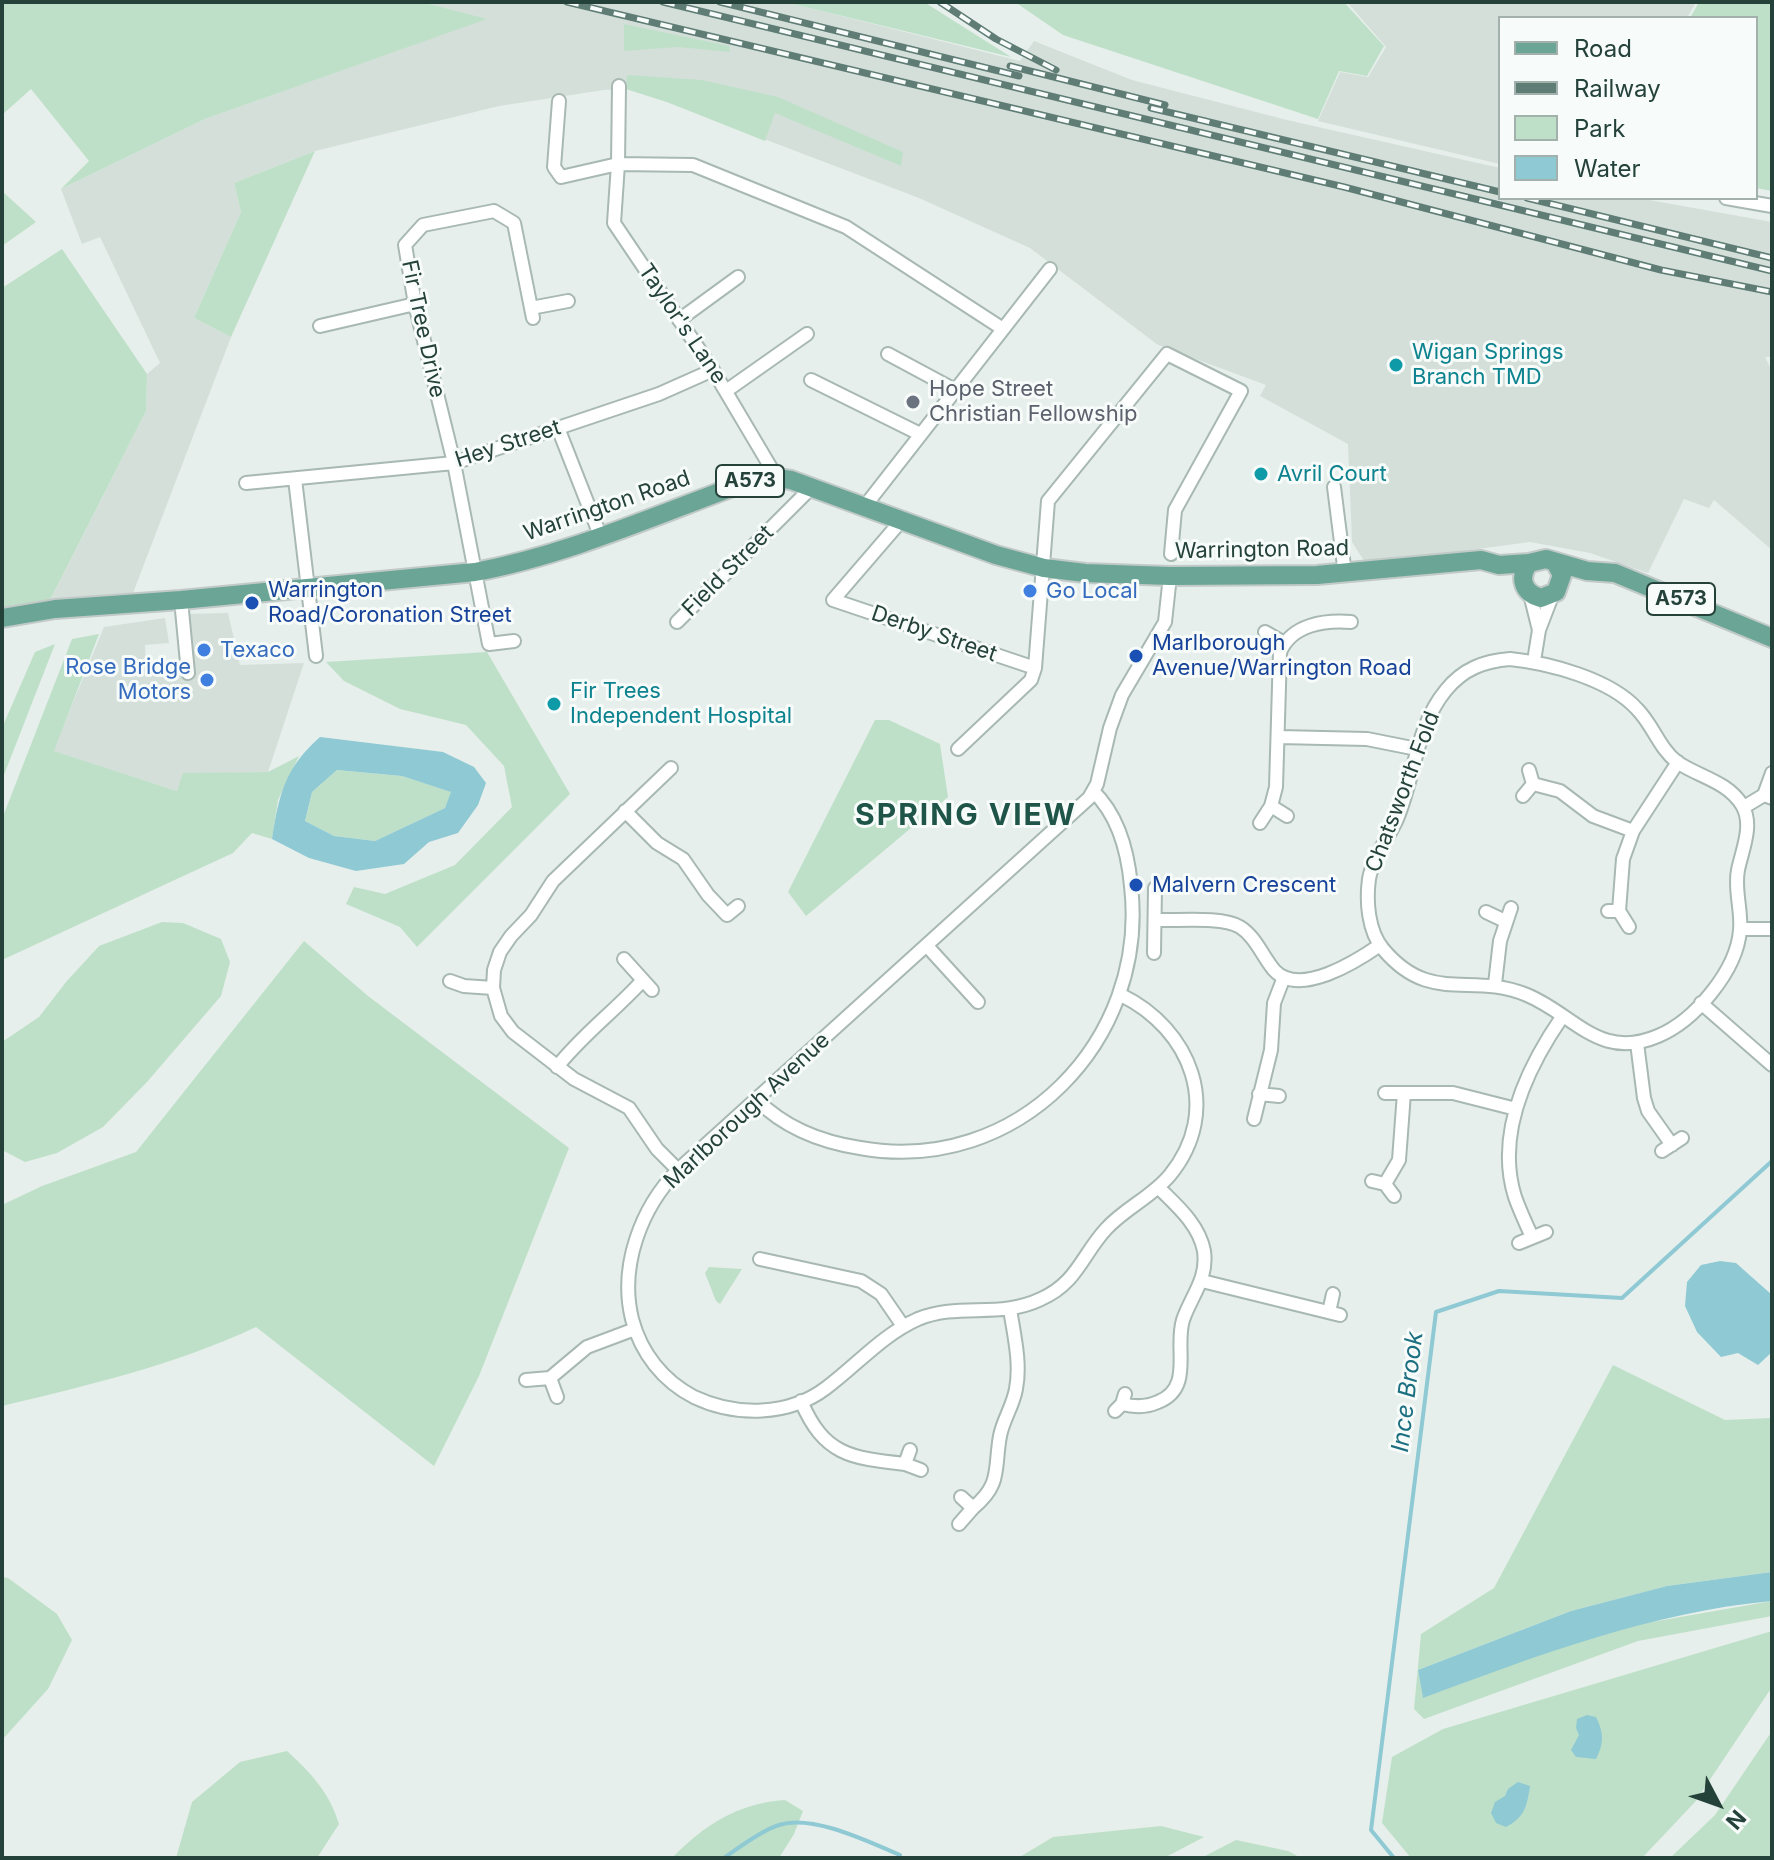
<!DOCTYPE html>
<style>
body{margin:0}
#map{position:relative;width:1774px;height:1860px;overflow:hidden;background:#e6efeb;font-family:Inter,sans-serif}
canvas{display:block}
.frame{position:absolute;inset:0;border:4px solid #24423a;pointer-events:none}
.legend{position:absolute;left:1498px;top:16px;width:260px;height:184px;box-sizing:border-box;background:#f7fbf9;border:2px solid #a3b1ad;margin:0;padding:10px 14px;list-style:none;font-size:24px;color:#24423a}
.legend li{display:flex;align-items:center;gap:16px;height:40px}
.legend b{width:40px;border:2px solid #a3b1ad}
.north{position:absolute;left:1678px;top:1764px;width:80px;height:80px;-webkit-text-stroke:6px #f7fbf9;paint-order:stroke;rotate:131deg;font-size:22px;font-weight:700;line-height:32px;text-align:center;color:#24423a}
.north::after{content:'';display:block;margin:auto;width:28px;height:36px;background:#24423a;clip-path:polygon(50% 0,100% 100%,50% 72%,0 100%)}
</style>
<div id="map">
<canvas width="1774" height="1860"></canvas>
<div class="frame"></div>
<ul class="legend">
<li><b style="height:10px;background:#6aa596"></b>Road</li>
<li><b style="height:10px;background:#5f7d75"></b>Railway</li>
<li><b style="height:22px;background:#bfe0c8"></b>Park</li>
<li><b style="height:22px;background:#8ec9d4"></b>Water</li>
</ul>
<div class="north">N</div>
</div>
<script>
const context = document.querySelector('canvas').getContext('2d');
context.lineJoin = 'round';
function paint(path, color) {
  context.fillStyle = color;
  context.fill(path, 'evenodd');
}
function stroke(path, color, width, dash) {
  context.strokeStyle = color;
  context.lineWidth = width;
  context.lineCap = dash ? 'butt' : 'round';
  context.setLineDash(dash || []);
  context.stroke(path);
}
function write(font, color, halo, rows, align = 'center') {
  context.font = font + ' Inter,sans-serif';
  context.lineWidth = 6;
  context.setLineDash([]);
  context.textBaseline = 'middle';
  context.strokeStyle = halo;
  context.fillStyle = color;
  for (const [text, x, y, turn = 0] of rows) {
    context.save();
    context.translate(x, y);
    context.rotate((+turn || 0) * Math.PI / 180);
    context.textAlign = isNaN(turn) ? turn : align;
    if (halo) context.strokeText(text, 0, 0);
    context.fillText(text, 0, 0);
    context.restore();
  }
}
paint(new Path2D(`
 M 422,2 L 786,2 L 1020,61 L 1034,41 L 1132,80 L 1287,120 L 1500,168 L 1500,198 L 1638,198 L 1772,222 L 1772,357 L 1765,357 L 1772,371 L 1772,550 L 1714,500 L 1709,508 L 1684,499 L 1648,573 L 1590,553 L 1530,542 L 1366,564 L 1352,542 L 1348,444 L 1260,396 L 1266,385 L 1158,345 L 1030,248 L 919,198 L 667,102 L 626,89 L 604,90 L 499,106 L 315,151 L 234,183 L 241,212 L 194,318 L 231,337 L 133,593 L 50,600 L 146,411 L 147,374 L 160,363 L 100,237 L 82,244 L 61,189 L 205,119 L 485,19 Z
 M 1347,2 L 1696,2 L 1687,18 L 1500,18 L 1500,164 L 1318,121 L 1340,72 L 1368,77 L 1386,47 Z
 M 228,613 L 240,665 L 304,663 L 268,772 L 184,774 L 177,791 L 53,751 L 104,627 L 165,618 L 169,643 L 145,645 L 146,667 L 156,669 L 188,666 L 186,614 Z`), '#d4dfda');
paint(new Path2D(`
 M 2,2 L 422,2 L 487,19 L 205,119 L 61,189 L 89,161 L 31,89 L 2,115 Z
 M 785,2 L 924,2 L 1011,57 Z
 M 1015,2 L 1344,2 L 1384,46 L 1367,76 L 1339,71 L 1318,119 L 1063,35 Z
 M 1699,2 L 1772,2 L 1772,191 L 1756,188 L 1756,18 L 1690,18 Z
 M 624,24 L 729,46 L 730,52 L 678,47 L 624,51 Z
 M 627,75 L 702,80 L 778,97 L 903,152 L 901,166 L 775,113 L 765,141 L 667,102 L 626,89 Z
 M 315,151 L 231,337 L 194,318 L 241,212 L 234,183 Z
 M 2,191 L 36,222 L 2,246 Z
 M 62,249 L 147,374 L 146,411 L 50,600 L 2,609 L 2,288 Z
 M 99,634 L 54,751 L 177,791 L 183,773 L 268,772 L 299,756 L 278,800 L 272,839 L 252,833 L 233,853 L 2,960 L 2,819 L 72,639 Z
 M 55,644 L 2,780 L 2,728 L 35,652 Z
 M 487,652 L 570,794 L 417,947 L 400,927 L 346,904 L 354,887 L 385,894 L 455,865 L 512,807 L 504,766 L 466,725 L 400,709 L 344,681 L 326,662 Z
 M 875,720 L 889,720 L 940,744 L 948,797 L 806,916 L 788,892 Z
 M 337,770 L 402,776 L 452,792 L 445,808 L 375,841 L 334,836 L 305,821 L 312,792 Z
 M 162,922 L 183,923 L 221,939 L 230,962 L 221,996 L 147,1082 L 103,1127 L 57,1153 L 25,1162 L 2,1150 L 2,1042 L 39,1017 L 66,982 L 99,946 Z
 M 304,941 L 368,996 L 569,1148 L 479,1376 L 434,1466 L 256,1327 C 175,1365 89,1385 2,1406 L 2,1205 L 42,1186 L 136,1152 Z
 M 709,1267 L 742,1269 L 720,1304 L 716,1301 L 705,1273 Z
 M 1613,1365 L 1725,1420 L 1772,1418 L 1772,1572 L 1667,1586 L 1571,1611 L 1418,1670 L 1423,1697 L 1555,1649 L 1640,1624 L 1772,1601 L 1772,1616 L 1638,1641 L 1424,1719 L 1414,1709 L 1421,1634 L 1494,1588 Z
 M 2,1577 L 8,1578 L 57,1614 L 72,1640 L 48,1689 L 2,1740 Z
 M 1772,1631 L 1772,1687 L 1695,1802 L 1642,1858 L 1411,1858 L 1382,1823 L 1392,1757 L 1443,1729 Z
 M 1772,1731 L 1772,1858 L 1670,1858 L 1715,1815 Z
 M 287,1751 C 312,1774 329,1792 339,1824 L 317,1858 L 176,1858 L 192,1802 L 240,1762 Z
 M 785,1800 L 803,1811 L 794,1834 L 779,1858 L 672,1858 C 704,1825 738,1803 785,1800 Z
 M 1161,1826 L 1204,1837 L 1164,1858 L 1018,1858 L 1053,1837 Z
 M 1236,1840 L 1288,1851 L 1301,1858 L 1201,1858 Z`), '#bfe0c8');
paint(new Path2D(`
 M 320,737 L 443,752 L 474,767 L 486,783 L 478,805 L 458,833 L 429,842 L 404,864 L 356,871 L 309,858 L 272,839 C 279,794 285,768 320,737 ZM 337,770 L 402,776 L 451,792 L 445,808 L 375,841 L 334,836 L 305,821 L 312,792 Z
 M 1720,1261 L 1736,1263 L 1772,1295 L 1772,1352 L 1758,1365 L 1738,1353 L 1721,1357 L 1697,1332 L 1685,1306 L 1687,1282 L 1701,1265 Z
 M 1772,1572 L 1772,1601 C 1651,1612 1536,1656 1423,1698 L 1418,1670 L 1571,1611 L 1667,1586 Z
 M 1587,1715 L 1596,1717 C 1604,1733 1604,1743 1596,1759 L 1576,1757 L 1571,1750 L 1579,1735 L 1576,1728 L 1577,1719 Z
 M 1518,1782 L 1530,1786 C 1527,1806 1525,1817 1506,1827 L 1496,1823 L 1491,1813 L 1495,1802 L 1505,1796 L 1508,1789 Z`), '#8ec9d4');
stroke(new Path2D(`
 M 724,1858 C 738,1848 762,1830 779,1825 C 813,1814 869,1842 900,1855
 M 1394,1858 L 1371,1830 L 1436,1312 L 1499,1291 L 1622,1298 L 1772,1161`), '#8ec9d4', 4);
const street = new Path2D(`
 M 619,86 L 618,164 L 614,223 L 713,370 L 777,478
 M 559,101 L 554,167 L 561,177 L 618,164 L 693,165 L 846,227 L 1003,329
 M 1726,198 L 1772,206
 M 531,308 L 568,301
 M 679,320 L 738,277
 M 320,326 L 415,304
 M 888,354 L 955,390
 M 811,380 L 920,434
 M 726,391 L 807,334
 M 558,428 L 600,535
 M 295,479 L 316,656
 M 246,483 L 454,463 L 659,394 L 713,370
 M 1334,487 L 1345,574
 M 865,506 L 1050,269
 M 899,518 L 895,528 L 833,600 L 1035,668
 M 1530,594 L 1539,630
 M 181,600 L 188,673
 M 677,622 L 812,487
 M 1265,632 L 1284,643
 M 514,641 L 489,644 L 454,463 L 415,304 L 405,245 L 423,225 L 494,211 L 514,223 L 533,318
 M 1510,659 C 1549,663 1610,679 1637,709 C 1653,725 1659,748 1677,762 C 1699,777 1727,781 1742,805 C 1754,825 1742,850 1738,870 C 1734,890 1742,910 1740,930 C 1737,971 1694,1021 1658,1036 C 1599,1061 1575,1015 1527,995 C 1470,971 1431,1006 1383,949 C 1368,931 1366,901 1369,879 C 1373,857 1388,839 1397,819 C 1415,776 1416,726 1446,690 C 1463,669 1484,661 1510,659 Z
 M 1534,661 L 1539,630 L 1552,596
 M 1279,737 L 1367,739 L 1417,749
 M 958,749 L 1031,680 L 1035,668 L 1048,501 L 1167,354 L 1241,391 L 1175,510 L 1171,554
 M 671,768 L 553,881 L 531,915 L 511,936 L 500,952 L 494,970 L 493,988 L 501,1016 L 513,1032 L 574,1079 L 629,1108 L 657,1149 L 678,1170
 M 1533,784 L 1560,791 L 1593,816 L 1633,831
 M 1764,795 L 1772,773
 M 1523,796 L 1533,784 L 1529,770
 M 1271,806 L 1287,816
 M 1744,807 L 1764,795 L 1772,798
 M 625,811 L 657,843 L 683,859 L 708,895 L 727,915 L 738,906
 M 1260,823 L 1271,806 L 1276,787 L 1280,652 C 1292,624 1325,620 1351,622
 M 1608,911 L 1619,911 L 1629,927
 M 1619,911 L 1623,859 L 1633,831 L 1678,762
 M 1486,912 L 1505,921
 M 1155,920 C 1177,921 1222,916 1240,927 C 1255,936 1263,957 1274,970 C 1299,998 1357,961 1380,945
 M 1741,929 L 1772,929
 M 927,946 L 978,1002
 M 1154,953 L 1155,888
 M 624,959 L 652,990
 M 450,981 L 464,986 L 493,988
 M 1495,984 L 1500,941 L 1511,908
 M 1121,995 C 1191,1029 1223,1110 1170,1175 C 1152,1197 1125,1208 1106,1229 C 1082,1255 1077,1283 1041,1299 C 999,1319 960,1302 918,1319 C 882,1335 857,1365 826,1388 C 789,1416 736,1417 694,1397 C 663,1381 641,1353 632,1319 C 619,1266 641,1208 678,1170 L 1089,798 L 1097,784 L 1110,728 L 1122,695 L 1165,622 L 1170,576
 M 1701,1003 L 1772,1065
 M 1637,1043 L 1644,1098 L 1648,1111 L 1672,1145
 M 557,1067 C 583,1034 615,1011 643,980
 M 1385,1093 L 1453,1093 L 1516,1109
 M 1259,1094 L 1279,1096
 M 757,1100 C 785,1128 821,1142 860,1148 C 1017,1176 1149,1041 1131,886 C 1128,853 1118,815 1093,791
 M 1254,1119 L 1271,1050 L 1274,1003 L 1284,977
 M 1662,1151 L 1682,1138
 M 1372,1181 L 1385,1184 L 1394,1196
 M 1385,1184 L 1399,1160 L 1404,1093
 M 1532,1237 C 1526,1224 1520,1211 1515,1197 C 1495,1134 1527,1068 1562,1017
 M 1519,1243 L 1546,1232
 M 760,1259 L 861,1281 L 881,1294 L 903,1326
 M 1202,1281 L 1340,1315
 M 1329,1312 L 1333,1294
 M 550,1378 L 587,1347 L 635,1329
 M 526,1380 L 550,1378 L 557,1397
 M 801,1401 C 824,1455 850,1458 905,1464 L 910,1450
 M 1122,1404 C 1134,1407 1147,1407 1158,1402 C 1194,1388 1174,1348 1183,1320 C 1191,1296 1208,1279 1204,1251 C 1199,1224 1176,1205 1158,1187
 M 1115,1411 L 1122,1404 L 1125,1394
 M 905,1464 L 921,1470
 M 973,1508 C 1002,1484 994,1469 1000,1436 C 1003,1420 1013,1406 1016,1389 C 1021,1363 1014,1335 1010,1309
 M 959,1524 L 973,1508 L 961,1497`);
const primary = new Path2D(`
 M 1556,564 L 1562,575 L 1556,592 L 1541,598 C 1523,593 1518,578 1529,563 L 1546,559 L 1587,571 L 1615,573 L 1772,638
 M 2,618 L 55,609 L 181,600 L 475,572 C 567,555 656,515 744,483 L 777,478 L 791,480 L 996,555 L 1044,568 L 1085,573 L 1170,576 L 1317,575 L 1481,560 L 1499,565 L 1529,563`);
stroke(street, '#a8b8b2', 16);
stroke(primary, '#c2cac8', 22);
stroke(street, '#fff', 12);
stroke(primary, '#6aa596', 18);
const rail = new Path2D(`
 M 567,2 L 1344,187 L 1661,270 L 1772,292
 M 663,2 L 1772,271
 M 720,2 L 1019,76
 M 940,2 L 996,39 L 1056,70
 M 1010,66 L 1165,105
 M 1151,108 L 1500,192
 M 1527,198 L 1772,258`);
stroke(rail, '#5f7d75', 7);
stroke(rail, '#f7fbf9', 4, [12]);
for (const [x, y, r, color] of [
 [1396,365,8,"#0f9aa8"],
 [913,402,8,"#6b7280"],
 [1261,474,8,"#0f9aa8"],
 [1030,591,8,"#3f7fe0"],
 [252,603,8,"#1a4fb4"],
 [204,650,8,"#3f7fe0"],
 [1136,656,8,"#1a4fb4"],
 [207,680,8,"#3f7fe0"],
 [554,704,8,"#0f9aa8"],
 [1136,885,8,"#1a4fb4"]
]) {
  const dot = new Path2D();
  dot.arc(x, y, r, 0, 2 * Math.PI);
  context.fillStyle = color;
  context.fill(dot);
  stroke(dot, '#f7fbf9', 3);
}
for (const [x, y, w] of [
 [750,481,68],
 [1681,599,68]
]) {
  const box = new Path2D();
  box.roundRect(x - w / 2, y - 16, w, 32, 6);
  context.fillStyle = '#f7fbf9';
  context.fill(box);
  stroke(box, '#24423a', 2);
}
write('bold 20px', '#24423a', null, [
 ["A573",750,481],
 ["A573",1681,599]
]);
write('22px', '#24423a', '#f7fbf9', [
 ["Taylor's Lane",682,324,56],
 ["Fir Tree Drive",423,329,78],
 ["Hey Street",508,444,-18],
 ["Warrington Road",607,506,-19],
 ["Warrington Road",1262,550,-1],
 ["Field Street",728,571,-45],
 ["Derby Street",934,634,19],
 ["Chatsworth Fold",1403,792,-69],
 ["Marlborough Avenue",747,1111,-43]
]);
write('22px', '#0d838f', '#f7fbf9', [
 ["Wigan Springs",1412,352],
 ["Branch TMD",1412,377],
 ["Avril Court",1277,474],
 ["Fir Trees",570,691],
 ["Independent Hospital",570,716]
], 'left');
write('22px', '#5b616d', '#f7fbf9', [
 ["Hope Street",929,389],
 ["Christian Fellowship",929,414]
], 'left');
write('22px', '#164399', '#f7fbf9', [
 ["Warrington",268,590],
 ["Road/Coronation Street",268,615],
 ["Marlborough",1152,643],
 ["Avenue/Warrington Road",1152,668],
 ["Malvern Crescent",1152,885]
], 'left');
write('22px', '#366cbe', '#f7fbf9', [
 ["Go Local",1046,591],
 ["Texaco",220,650],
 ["Rose Bridge",191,667,"right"],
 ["Motors",191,692,"right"]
], 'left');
write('italic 24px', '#1c6f80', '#f7fbf9', [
 ["Ince Brook",1408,1392,-83]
]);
context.letterSpacing = '2px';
write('bold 30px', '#1f5548', '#f7fbf9', [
 ["SPRING VIEW",966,816]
]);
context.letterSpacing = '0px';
</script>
